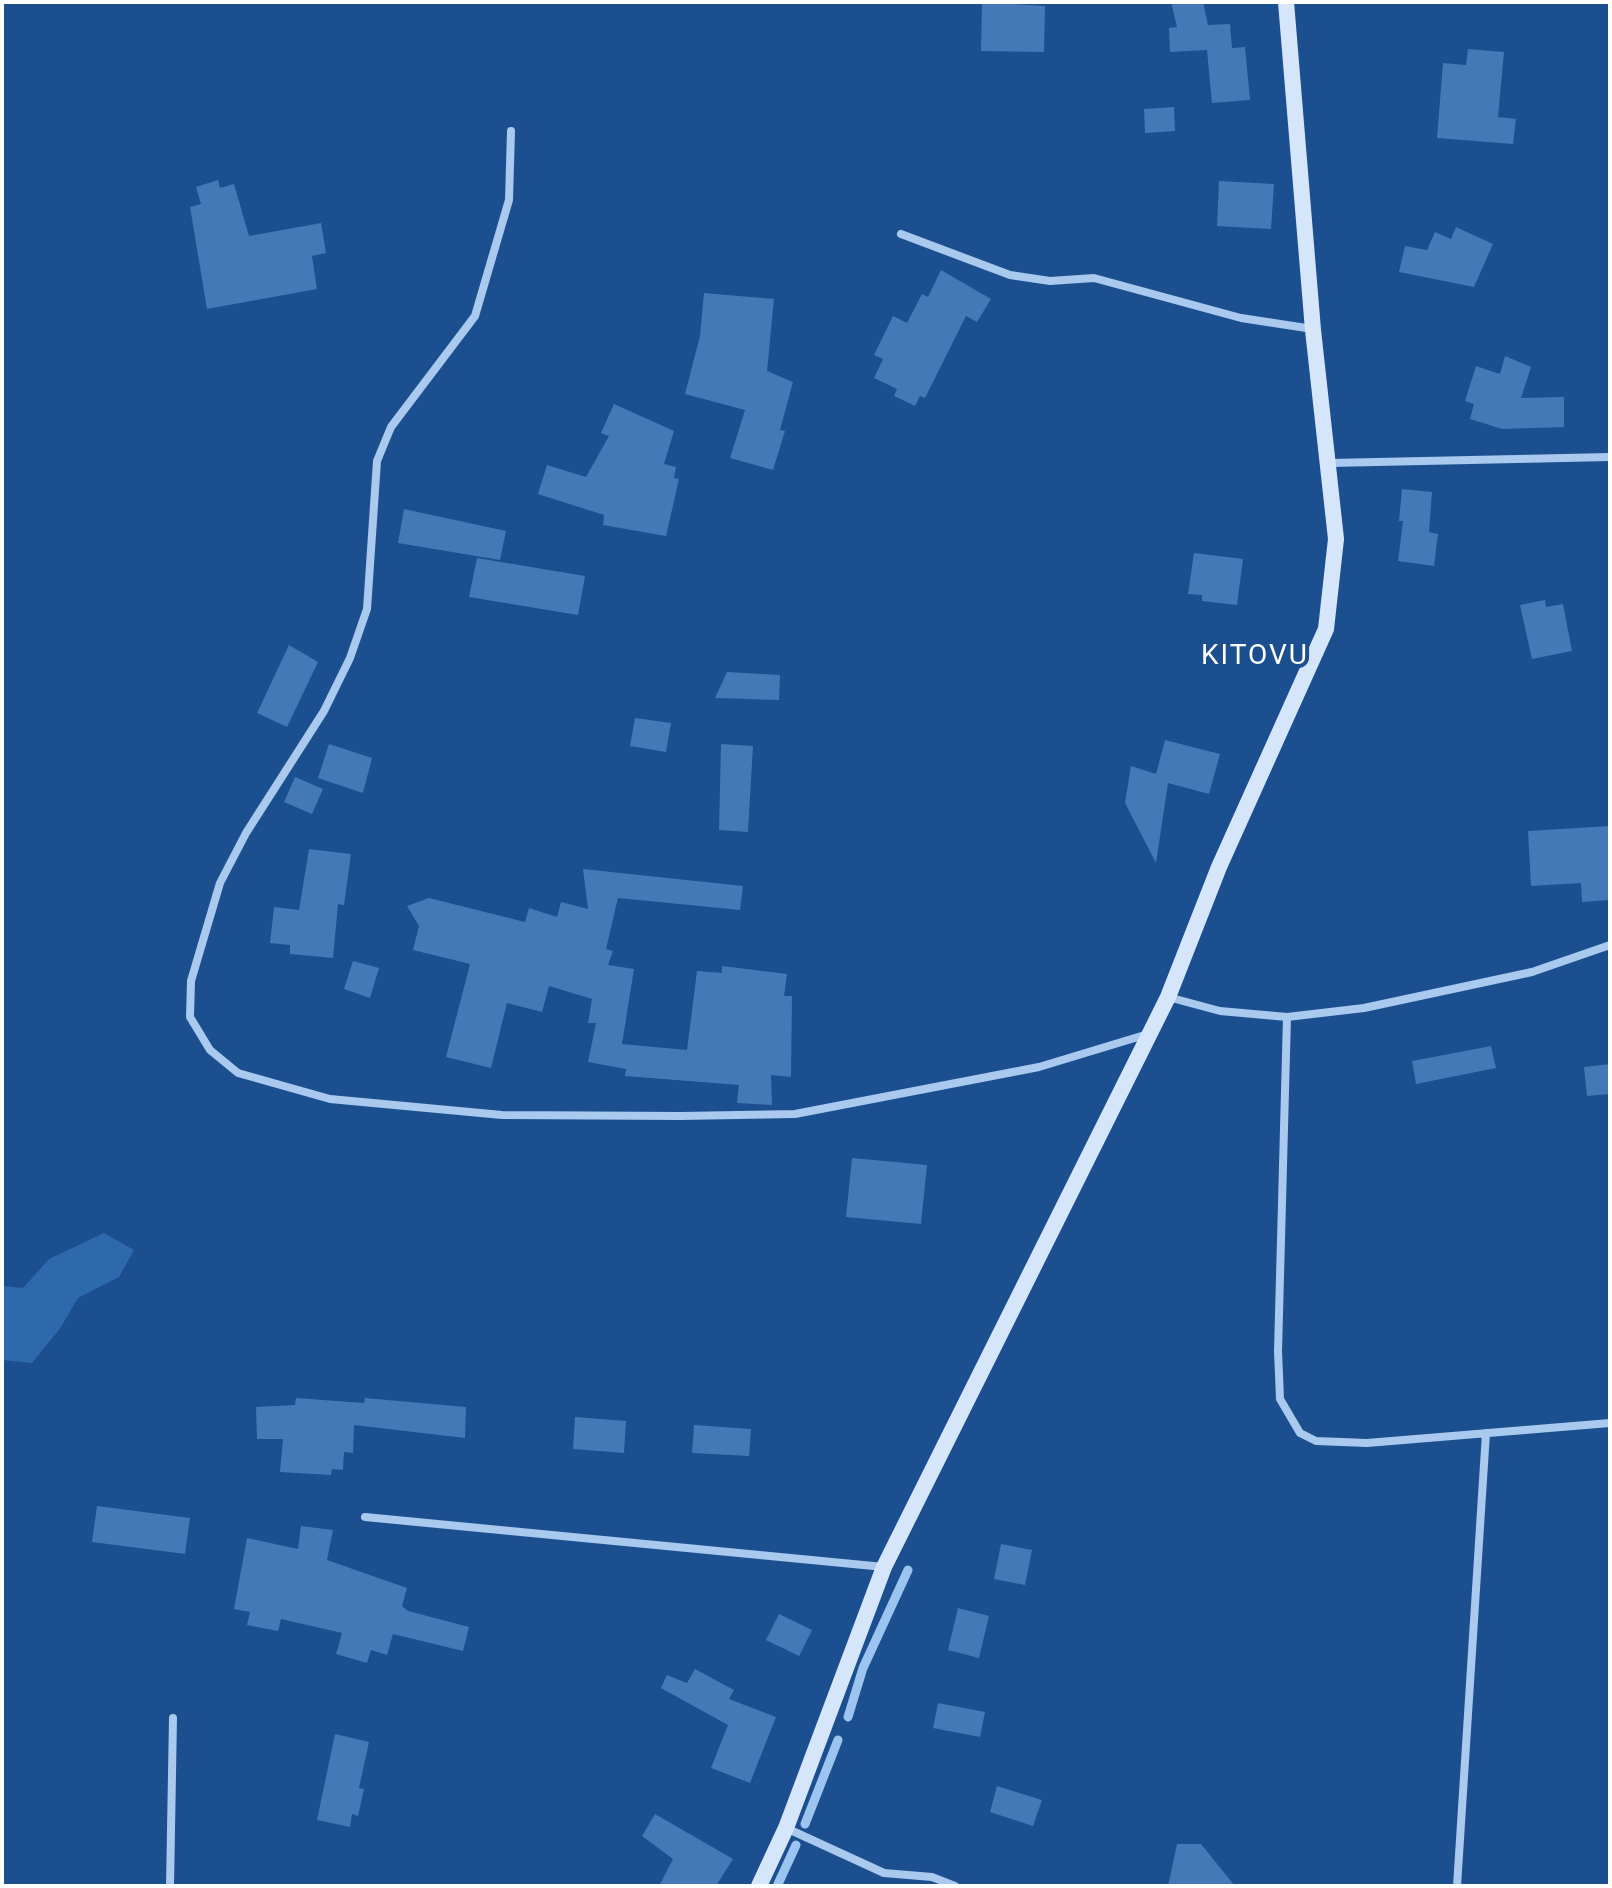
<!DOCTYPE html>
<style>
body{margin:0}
#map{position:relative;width:1612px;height:1888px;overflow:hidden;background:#1b4f8f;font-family:Roboto,sans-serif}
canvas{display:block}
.frame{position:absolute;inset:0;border:4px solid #fff;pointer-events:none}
</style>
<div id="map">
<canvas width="1612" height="1888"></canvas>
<div class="frame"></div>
</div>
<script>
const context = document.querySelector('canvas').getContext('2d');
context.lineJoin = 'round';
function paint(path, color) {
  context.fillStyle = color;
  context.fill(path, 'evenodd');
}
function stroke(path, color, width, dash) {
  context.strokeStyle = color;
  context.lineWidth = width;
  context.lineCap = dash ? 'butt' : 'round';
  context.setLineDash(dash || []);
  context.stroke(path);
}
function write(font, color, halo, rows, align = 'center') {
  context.font = font + ' Roboto,sans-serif';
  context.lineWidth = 8;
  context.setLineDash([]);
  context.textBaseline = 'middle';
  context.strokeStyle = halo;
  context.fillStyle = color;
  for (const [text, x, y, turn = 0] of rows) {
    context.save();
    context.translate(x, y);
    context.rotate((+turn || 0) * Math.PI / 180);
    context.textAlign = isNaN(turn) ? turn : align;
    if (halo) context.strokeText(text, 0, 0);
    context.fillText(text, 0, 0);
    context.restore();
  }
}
paint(new Path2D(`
 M 104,1233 L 134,1250 L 119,1277 L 78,1298 L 61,1327 L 32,1363 L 2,1360 L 2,1286 L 23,1288 L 49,1259 Z`), '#2e69ad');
stroke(new Path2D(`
 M 848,1717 L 863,1668 L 908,1570
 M 805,1824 L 838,1740
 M 778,1884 L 796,1845`), '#9cc4f0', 9);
paint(new Path2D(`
 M 982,2 L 1045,6 L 1044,52 L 981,51 Z
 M 1171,2 L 1203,2 L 1208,25 L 1230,24 L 1232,48 L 1245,47 L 1250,100 L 1212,103 L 1207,50 L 1170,52 L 1169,28 L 1177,27 Z
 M 1468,49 L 1504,52 L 1498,117 L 1516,119 L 1513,144 L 1437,138 L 1443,63 L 1466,65 Z
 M 1174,107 L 1175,131 L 1145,133 L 1144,109 Z
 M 218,180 L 220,188 L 234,184 L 249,236 L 321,223 L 326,253 L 312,256 L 317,289 L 207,309 L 190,207 L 201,204 L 196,187 Z
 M 1219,181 L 1274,184 L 1271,229 L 1217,226 Z
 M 1456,227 L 1493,244 L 1474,287 L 1399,272 L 1405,246 L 1427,250 L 1435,232 L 1451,239 Z
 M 941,270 L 991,299 L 977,322 L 966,316 L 925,398 L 920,396 L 915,406 L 894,396 L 897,389 L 874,378 L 883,359 L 874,355 L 893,316 L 907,323 L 922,294 L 928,297 Z
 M 704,293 L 774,299 L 767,371 L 793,382 L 780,430 L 785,431 L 773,470 L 730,458 L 745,410 L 685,394 L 700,336 Z
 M 1505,356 L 1531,367 L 1521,398 L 1564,397 L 1564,427 L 1502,429 L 1470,419 L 1474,404 L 1465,401 L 1476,366 L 1500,374 Z
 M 614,404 L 674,431 L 664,464 L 676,467 L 674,478 L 679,479 L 666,536 L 603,525 L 604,515 L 538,494 L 547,465 L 586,477 L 609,436 L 601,433 Z
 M 1402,489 L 1432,492 L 1429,532 L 1438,534 L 1434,566 L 1398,561 L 1403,521 L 1399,521 Z
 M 404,509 L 506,531 L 500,560 L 398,543 Z
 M 1194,553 L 1243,559 L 1237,605 L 1202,601 L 1202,595 L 1188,594 Z
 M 477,558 L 585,576 L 578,615 L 469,597 Z
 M 1545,600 L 1546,607 L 1563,604 L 1572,651 L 1532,659 L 1520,605 Z
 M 289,645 L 318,662 L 287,727 L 257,713 Z
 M 727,672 L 780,675 L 779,700 L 715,698 Z
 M 635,718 L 671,723 L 666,752 L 630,746 Z
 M 1165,740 L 1220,754 L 1209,794 L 1168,783 L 1156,863 L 1125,803 L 1131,766 L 1156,774 Z
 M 329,744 L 372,758 L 363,793 L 318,778 Z
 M 721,744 L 753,746 L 748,832 L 719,830 Z
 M 295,777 L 323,789 L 312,814 L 284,802 Z
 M 1610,826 L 1610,900 L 1582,902 L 1581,883 L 1531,886 L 1528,831 Z
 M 309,849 L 351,854 L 344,905 L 338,904 L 333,958 L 290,954 L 290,945 L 270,943 L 274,907 L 299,910 Z
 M 583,869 L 743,886 L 740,910 L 618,898 L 606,949 L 613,951 L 608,965 L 634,969 L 622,1044 L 687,1050 L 697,971 L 722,973 L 722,966 L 787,974 L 784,996 L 792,996 L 791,1077 L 771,1075 L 772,1105 L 737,1103 L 739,1085 L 625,1076 L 626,1069 L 588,1062 L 596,1023 L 588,1023 L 592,999 L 549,986 L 542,1012 L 507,1003 L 491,1068 L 446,1057 L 470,964 L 413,950 L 419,926 L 407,906 L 429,898 L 525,922 L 529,908 L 557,917 L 561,902 L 588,909 Z
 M 353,961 L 379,968 L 370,998 L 344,989 Z
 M 1491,1046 L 1496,1068 L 1416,1084 L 1412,1061 Z
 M 1610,1064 L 1610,1094 L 1587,1096 L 1584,1067 Z
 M 852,1158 L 927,1165 L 921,1224 L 846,1217 Z
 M 296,1398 L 364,1403 L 365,1398 L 466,1407 L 465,1438 L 354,1425 L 353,1453 L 344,1452 L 343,1470 L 332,1469 L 331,1475 L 280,1472 L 283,1439 L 257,1439 L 256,1407 L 295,1405 Z
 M 575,1417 L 626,1421 L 624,1453 L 573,1449 Z
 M 694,1425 L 751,1429 L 749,1456 L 692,1453 Z
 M 97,1506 L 190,1518 L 185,1554 L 92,1542 Z
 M 301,1526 L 333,1530 L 327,1560 L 407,1588 L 402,1606 L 408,1611 L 469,1627 L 463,1651 L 393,1634 L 387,1655 L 371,1650 L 367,1663 L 336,1654 L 342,1633 L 281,1619 L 278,1631 L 247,1625 L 250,1612 L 234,1609 L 247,1538 L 298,1549 Z
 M 1001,1544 L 1032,1550 L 1025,1585 L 994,1579 Z
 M 958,1608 L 989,1616 L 979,1658 L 948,1650 Z
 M 779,1614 L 812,1630 L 799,1656 L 766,1640 Z
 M 695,1669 L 734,1690 L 729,1699 L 776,1717 L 750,1783 L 711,1768 L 728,1725 L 661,1688 L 667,1675 L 687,1683 Z
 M 938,1703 L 985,1712 L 980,1737 L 933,1728 Z
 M 335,1734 L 369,1742 L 359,1788 L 364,1789 L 358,1816 L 352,1814 L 350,1827 L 317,1820 Z
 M 997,1786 L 1042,1800 L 1033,1826 L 990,1812 Z
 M 655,1814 L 733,1859 L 716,1886 L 659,1886 L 673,1859 L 642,1836 Z
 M 1177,1844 L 1201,1844 L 1235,1886 L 1168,1886 Z`), '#4478b7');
stroke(new Path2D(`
 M 511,131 L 509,200 L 475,316 L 391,427 L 377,461 L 367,609 L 350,658 L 324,711 L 246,833 L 220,883 L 191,981 L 190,1017 L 210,1050 L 238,1073 L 330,1099 L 502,1115 L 681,1116 L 795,1114 L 1039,1067 L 1148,1034
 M 901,234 L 1010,275 L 1050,281 L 1094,278 L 1241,318 L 1313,329
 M 1330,463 L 1610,457
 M 1168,997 L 1220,1011 L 1287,1017 L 1364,1008 L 1532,972 L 1610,945
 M 1287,1017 L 1278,1351 L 1280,1399 L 1300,1433 L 1316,1441 L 1367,1443 L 1610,1423
 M 365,1517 L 884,1567
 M 786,1828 L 884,1873 L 932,1877 L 955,1886
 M 170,1886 L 173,1718
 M 1457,1886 L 1486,1433`), '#a9c9ee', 8);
stroke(new Path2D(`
 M 759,1886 L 786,1828 L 884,1567 L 1168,997 L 1219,867 L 1326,629 L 1336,539 L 1313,330 L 1286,2`), '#d6e6fa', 16);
context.letterSpacing = '2px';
write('28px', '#fff', '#1b4f8f', [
 ["KITOVU",1255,657]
]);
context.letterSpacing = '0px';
</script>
